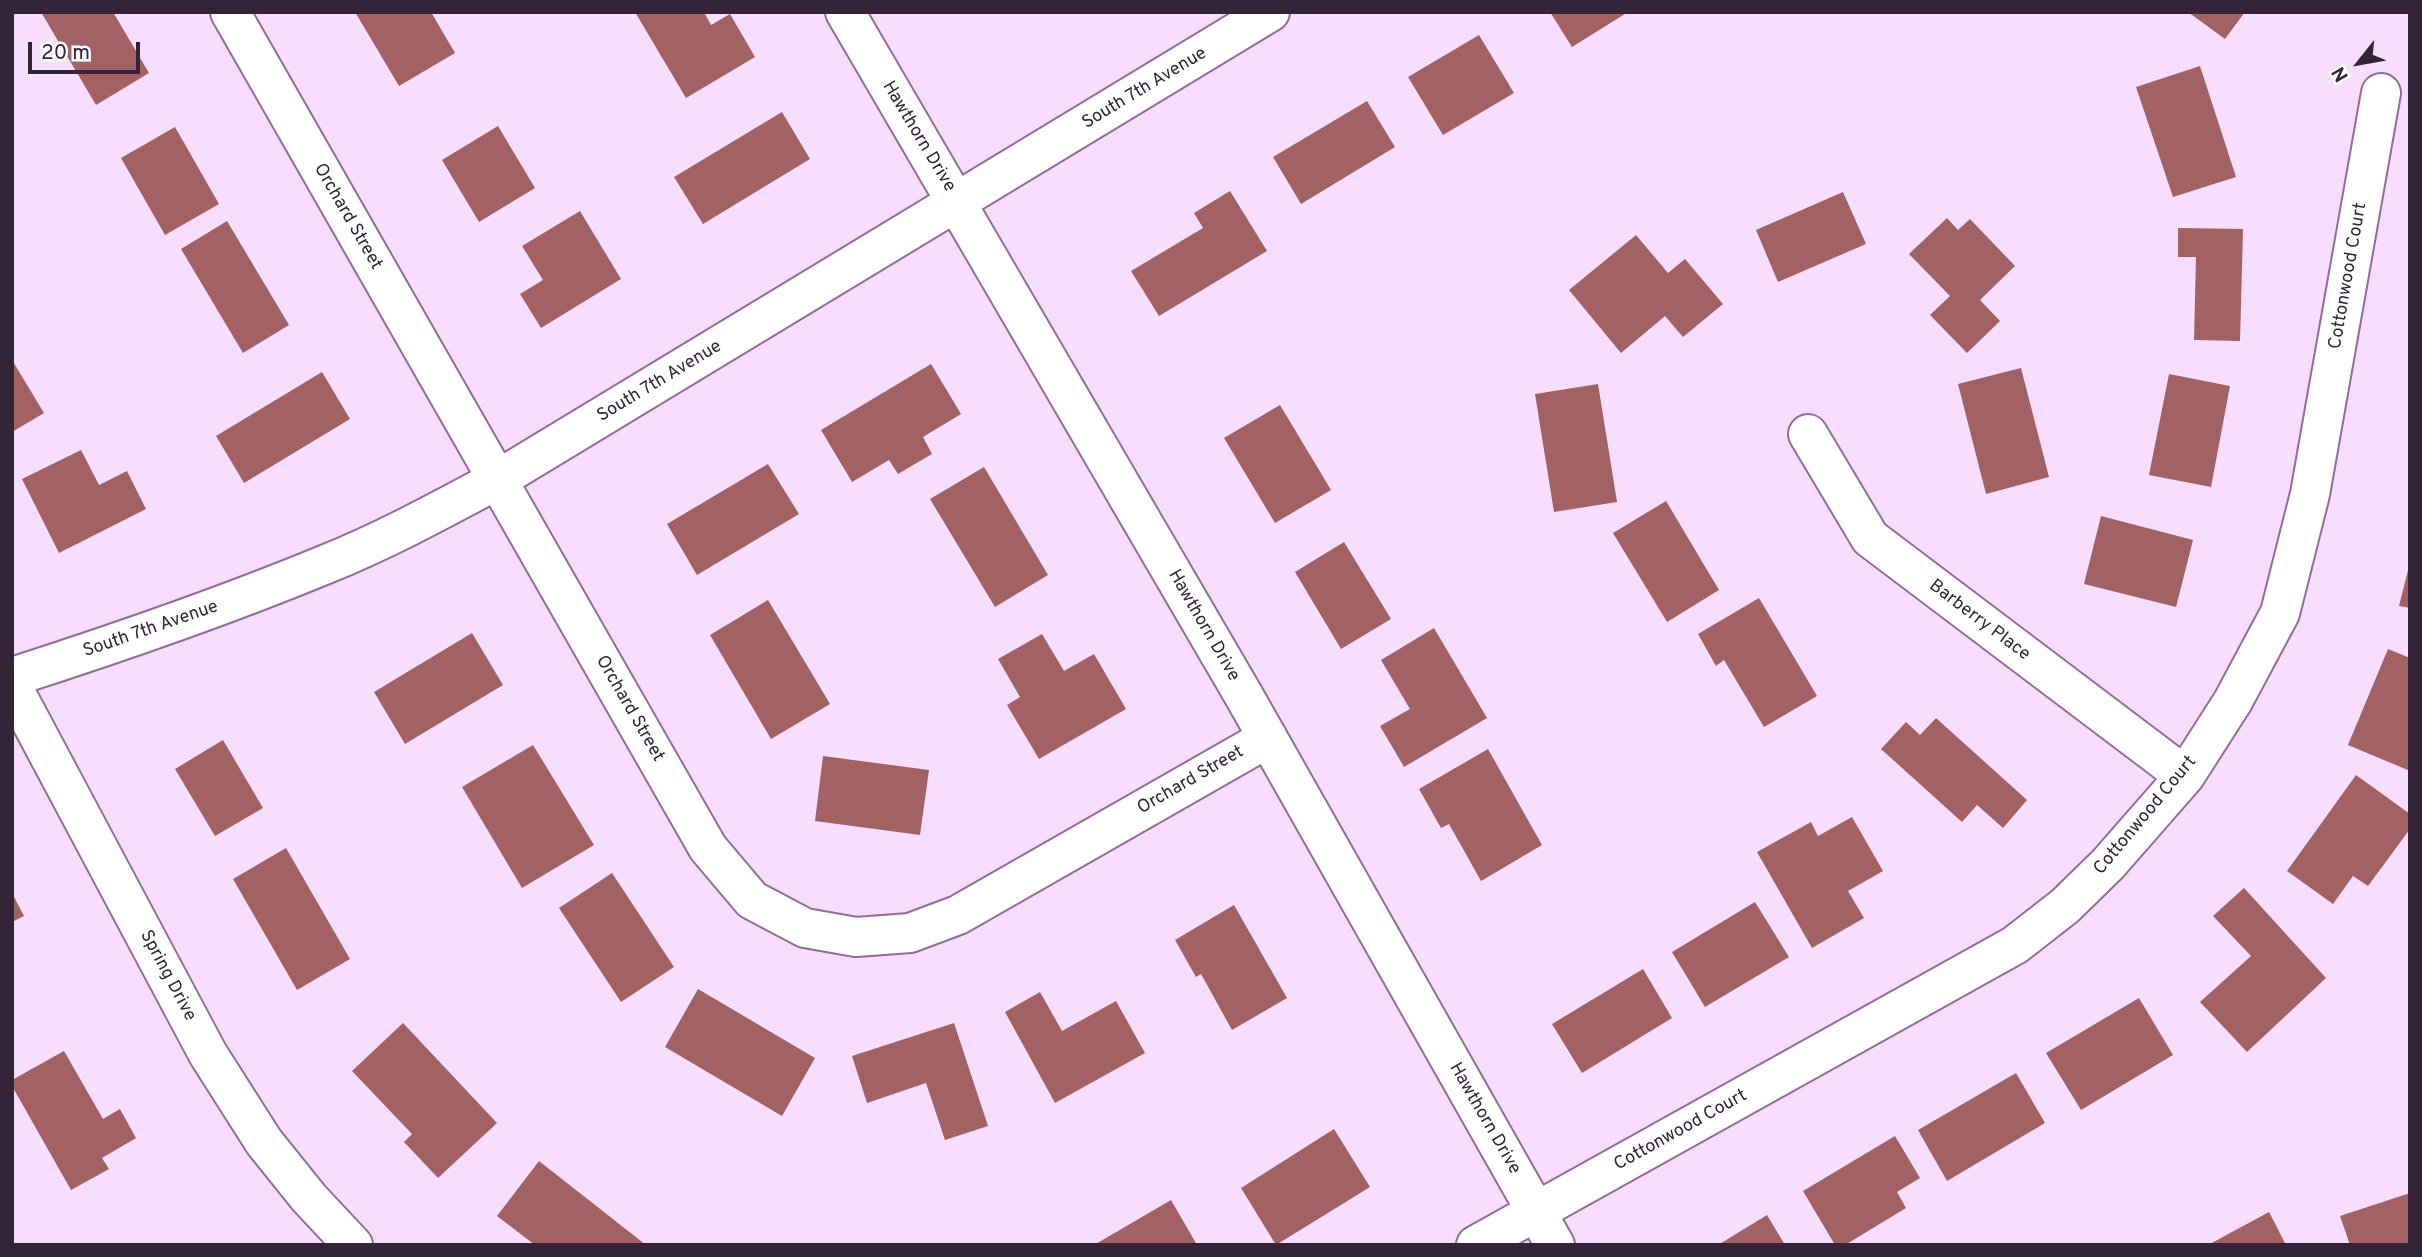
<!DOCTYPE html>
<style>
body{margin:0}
#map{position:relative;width:2422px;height:1257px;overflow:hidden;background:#f7ddfe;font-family:Overpass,sans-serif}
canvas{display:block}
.frame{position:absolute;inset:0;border:14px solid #342438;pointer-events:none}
.north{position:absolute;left:2324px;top:28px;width:70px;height:70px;-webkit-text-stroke:5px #fff;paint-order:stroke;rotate:239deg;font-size:19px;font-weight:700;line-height:28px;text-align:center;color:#342438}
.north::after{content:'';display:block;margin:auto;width:24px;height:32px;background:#342438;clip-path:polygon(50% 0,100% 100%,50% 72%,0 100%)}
.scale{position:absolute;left:28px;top:42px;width:112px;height:32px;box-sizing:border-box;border:4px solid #342438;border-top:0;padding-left:9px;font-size:21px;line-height:24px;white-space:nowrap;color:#342438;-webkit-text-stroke:5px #fff;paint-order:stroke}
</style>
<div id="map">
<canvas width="2422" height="1257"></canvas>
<div class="frame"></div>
<div class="north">N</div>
<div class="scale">20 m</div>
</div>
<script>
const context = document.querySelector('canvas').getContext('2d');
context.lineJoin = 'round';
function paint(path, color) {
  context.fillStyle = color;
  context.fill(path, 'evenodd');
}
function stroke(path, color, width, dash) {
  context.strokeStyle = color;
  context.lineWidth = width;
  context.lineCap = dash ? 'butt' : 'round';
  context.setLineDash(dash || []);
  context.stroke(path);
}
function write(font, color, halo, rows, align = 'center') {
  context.font = font + ' Overpass,sans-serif';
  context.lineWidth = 7;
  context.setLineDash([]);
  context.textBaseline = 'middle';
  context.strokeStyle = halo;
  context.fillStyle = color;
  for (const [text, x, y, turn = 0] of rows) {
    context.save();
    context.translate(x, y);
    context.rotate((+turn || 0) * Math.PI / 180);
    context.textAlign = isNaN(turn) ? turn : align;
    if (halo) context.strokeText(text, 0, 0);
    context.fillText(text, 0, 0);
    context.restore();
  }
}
paint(new Path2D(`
 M 41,12 L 113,12 L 149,73 L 96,105 Z
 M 355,12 L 431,12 L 455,53 L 399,86 Z
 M 635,12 L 704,12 L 711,25 L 730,14 L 755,57 L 686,98 Z
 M 1550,12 L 1628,12 L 1572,47 Z
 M 2188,12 L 2245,12 L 2225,39 Z
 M 1479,35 L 1514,93 L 1443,135 L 1408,77 Z
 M 2200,66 L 2236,177 L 2173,197 L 2136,87 Z
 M 1367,101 L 1395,147 L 1301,204 L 1273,157 Z
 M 782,112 L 810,159 L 703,224 L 674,177 Z
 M 498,126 L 535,188 L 479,222 L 442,160 Z
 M 175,127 L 219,204 L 165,235 L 121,158 Z
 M 1230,191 L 1267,251 L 1159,316 L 1131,271 L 1203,228 L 1194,213 Z
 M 1843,192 L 1866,244 L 1778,282 L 1756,230 Z
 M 580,211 L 621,279 L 541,328 L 520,294 L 543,280 L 522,246 Z
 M 1947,218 L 1958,230 L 1970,219 L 2015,266 L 1980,300 L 2000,321 L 1967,353 L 1930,315 L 1950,296 L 1909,254 Z
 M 227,221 L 289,325 L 243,353 L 181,249 Z
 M 2178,228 L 2243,229 L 2240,341 L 2194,340 L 2196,257 L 2178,257 Z
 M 1636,235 L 1668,273 L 1685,259 L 1723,304 L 1683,337 L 1665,316 L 1621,353 L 1569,290 Z
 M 12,360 L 44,413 L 12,432 Z
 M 931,364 L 961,414 L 923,437 L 932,454 L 898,474 L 889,460 L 852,482 L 821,430 Z
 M 2021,368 L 2049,477 L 1986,494 L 1958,384 Z
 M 322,372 L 350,419 L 244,483 L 216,436 Z
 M 2169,374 L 2230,386 L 2211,487 L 2149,475 Z
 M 1598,384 L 1617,502 L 1554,512 L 1535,394 Z
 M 1280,405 L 1331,490 L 1275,523 L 1224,438 Z
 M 81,450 L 99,485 L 127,471 L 146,509 L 59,553 L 22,479 Z
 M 768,464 L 799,514 L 697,575 L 667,524 Z
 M 984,467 L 1048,575 L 995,607 L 930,499 Z
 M 1666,501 L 1719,590 L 1667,622 L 1613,533 Z
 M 2101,516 L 2193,540 L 2176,607 L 2084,584 Z
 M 1344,542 L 1391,619 L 1341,649 L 1295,572 Z
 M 2409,566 L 2410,566 L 2410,608 L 2399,606 Z
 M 1759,598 L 1817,696 L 1764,727 L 1724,660 L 1716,666 L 1698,634 Z
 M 768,600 L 830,704 L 771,739 L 710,635 Z
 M 1434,628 L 1487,718 L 1404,767 L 1380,726 L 1410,709 L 1381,660 Z
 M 472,633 L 503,685 L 405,744 L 374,692 Z
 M 1042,634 L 1064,671 L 1094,654 L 1126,709 L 1039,759 L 1007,705 L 1020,697 L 998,659 Z
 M 2388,649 L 2410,658 L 2410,771 L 2348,745 Z
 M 1936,718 L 2027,800 L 2003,828 L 1977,805 L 1962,822 L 1881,749 L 1906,722 L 1920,735 Z
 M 223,740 L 263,808 L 215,836 L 175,769 Z
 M 533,745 L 594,845 L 522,888 L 462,787 Z
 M 1488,749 L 1542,845 L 1481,881 L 1449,824 L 1441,828 L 1419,789 Z
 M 823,756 L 929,770 L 920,835 L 815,821 Z
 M 2356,775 L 2410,814 L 2410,829 L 2368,886 L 2353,876 L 2333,904 L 2287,871 Z
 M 1852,817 L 1883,871 L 1848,891 L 1864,918 L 1812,948 L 1757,852 L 1811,822 L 1818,836 Z
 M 286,848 L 350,959 L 297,990 L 233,879 Z
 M 612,873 L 674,967 L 621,1002 L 559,908 Z
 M 2244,888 L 2326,978 L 2247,1052 L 2200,1002 L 2251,956 L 2213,916 Z
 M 12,893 L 24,916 L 12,922 Z
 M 1755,902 L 1789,957 L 1705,1007 L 1672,952 Z
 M 1234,905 L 1287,998 L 1232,1030 L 1201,974 L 1196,977 L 1175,940 Z
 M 1643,969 L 1672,1018 L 1582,1073 L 1552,1024 Z
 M 698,989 L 815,1058 L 782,1116 L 665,1047 Z
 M 1040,992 L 1062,1031 L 1116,1001 L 1145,1053 L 1055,1103 L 1005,1012 Z
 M 2139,998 L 2173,1055 L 2081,1110 L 2046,1053 Z
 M 403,1023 L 497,1123 L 438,1178 L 404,1142 L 412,1134 L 352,1071 Z
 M 954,1023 L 988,1126 L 945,1140 L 926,1083 L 867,1103 L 852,1056 Z
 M 64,1051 L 103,1119 L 120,1109 L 136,1138 L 102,1158 L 109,1169 L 71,1190 L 12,1086 L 12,1080 Z
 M 2016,1073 L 2045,1123 L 1947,1181 L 1918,1130 Z
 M 1334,1129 L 1370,1187 L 1276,1245 L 1241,1188 Z
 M 1895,1136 L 1920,1178 L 1897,1192 L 1906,1208 L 1845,1245 L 1835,1245 L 1803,1191 Z
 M 539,1161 L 646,1245 L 535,1245 L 497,1216 Z
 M 2410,1193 L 2410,1245 L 2350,1245 L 2340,1216 Z
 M 1171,1200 L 1197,1245 L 1094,1245 Z
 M 2269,1212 L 2286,1245 L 2208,1245 Z
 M 1767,1215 L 1785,1245 L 1718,1245 Z`), '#a26263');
const minor = new Path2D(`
 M 230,12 L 708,848 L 752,900 L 805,928 L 856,937 L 910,933 L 958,915 L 1268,738
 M 845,12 L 1244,696 L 1555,1245
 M 1808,434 L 1870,538 L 2185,776
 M 12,677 C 118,643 222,607 324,565 C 384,541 441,510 497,480 L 1270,12
 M 12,686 L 208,1054 L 264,1142 L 309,1198 L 353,1245
 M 1476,1245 L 2015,945 L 2065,906 L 2108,864 L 2185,776 L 2233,701 L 2280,613 L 2310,494 L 2381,93`);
stroke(minor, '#936c9d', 42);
stroke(minor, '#fff', 38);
write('18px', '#342438', '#fff', [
 ["South 7th Avenue",1145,89,-31],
 ["Hawthorn Drive",918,137,59],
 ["Orchard Street",347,217,60],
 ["Cottonwood Court",2349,276,-80],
 ["South 7th Avenue",660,382,-31],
 ["Barberry Place",1979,621,37],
 ["Hawthorn Drive",1203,626,60],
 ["South 7th Avenue",151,630,-19],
 ["Orchard Street",629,709,60],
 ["Orchard Street",1191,781,-30],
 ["Cottonwood Court",2146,816,-50],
 ["Spring Drive",167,976,62],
 ["Hawthorn Drive",1484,1119,60],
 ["Cottonwood Court",1681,1131,-29]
]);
</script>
